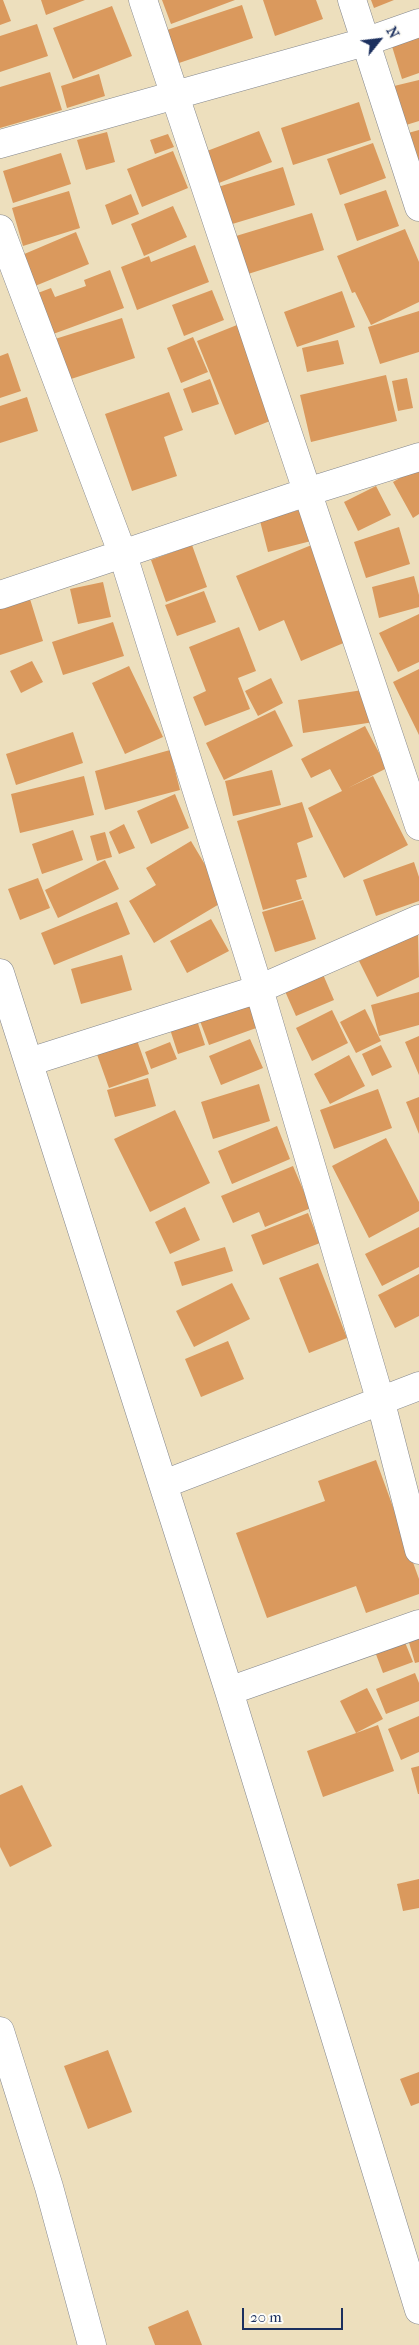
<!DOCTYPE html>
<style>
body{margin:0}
#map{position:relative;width:419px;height:2345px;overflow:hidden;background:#eddfbd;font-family:"IM FELL French Canon",serif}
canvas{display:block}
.north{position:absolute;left:354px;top:15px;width:50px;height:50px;-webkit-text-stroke:4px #fdfcf7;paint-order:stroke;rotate:61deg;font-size:14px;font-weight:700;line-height:20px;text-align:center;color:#1b2f5e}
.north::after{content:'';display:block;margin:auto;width:18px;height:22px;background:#1b2f5e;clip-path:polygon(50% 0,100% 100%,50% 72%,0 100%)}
.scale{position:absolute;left:242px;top:2308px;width:101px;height:22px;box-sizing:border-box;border:2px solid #1b2f5e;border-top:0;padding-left:6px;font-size:15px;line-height:18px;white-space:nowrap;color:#1b2f5e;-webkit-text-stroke:4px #fdfcf7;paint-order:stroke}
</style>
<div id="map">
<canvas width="419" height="2345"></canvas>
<div class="north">N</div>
<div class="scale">20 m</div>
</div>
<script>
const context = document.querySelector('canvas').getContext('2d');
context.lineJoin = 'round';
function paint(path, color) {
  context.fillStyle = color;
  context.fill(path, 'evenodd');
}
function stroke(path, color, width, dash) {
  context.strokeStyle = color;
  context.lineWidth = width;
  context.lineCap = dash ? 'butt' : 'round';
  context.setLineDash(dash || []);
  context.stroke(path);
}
paint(new Path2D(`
 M 0,0 L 3,0 L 11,21 L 0,25 Z
 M 41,0 L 85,0 L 46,15 Z
 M 162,0 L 235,0 L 171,24 Z
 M 263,0 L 316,0 L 323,19 L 275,36 Z
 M 371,0 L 394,0 L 374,8 Z
 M 242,5 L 253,38 L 179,63 L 167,30 Z
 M 112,6 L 132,56 L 73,79 L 53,28 Z
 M 37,24 L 48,56 L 0,72 L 0,36 Z
 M 419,34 L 419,73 L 402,79 L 391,43 Z
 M 50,72 L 62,110 L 0,128 L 0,87 Z
 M 99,74 L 105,96 L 67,108 L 61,86 Z
 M 419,80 L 419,121 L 406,125 L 394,86 Z
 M 359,102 L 371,140 L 293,165 L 281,128 Z
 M 419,130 L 419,173 L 408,133 Z
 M 259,131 L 272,162 L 219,183 L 207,151 Z
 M 107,132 L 115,162 L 86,170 L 77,140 Z
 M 168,134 L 174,147 L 155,154 L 150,140 Z
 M 373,143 L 386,178 L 340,195 L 327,159 Z
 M 173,151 L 188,188 L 142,207 L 127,169 Z
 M 61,153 L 71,184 L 13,203 L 3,171 Z
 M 283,167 L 295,205 L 229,225 L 218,187 Z
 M 386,190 L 399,226 L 357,241 L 344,204 Z
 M 69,191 L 80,228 L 23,246 L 12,208 Z
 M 131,194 L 139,214 L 112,225 L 105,205 Z
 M 173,206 L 187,237 L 144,256 L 131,224 Z
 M 312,213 L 324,250 L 248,274 L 236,236 Z
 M 405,229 L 419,262 L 419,302 L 371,325 L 355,292 L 352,293 L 337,256 Z
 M 76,232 L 89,264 L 35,286 L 22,255 Z
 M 195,245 L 209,282 L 137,310 L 121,267 L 149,256 L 151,262 Z
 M 110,270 L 124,308 L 45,337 L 30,296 L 51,288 L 55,297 L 86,286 L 84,280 Z
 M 212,290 L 224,320 L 184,336 L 172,305 Z
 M 342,291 L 355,327 L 297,347 L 284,312 Z
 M 419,311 L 419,352 L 380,364 L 368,327 Z
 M 122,318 L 135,358 L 68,380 L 55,339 Z
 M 242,323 L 280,417 L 235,435 L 197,341 Z
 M 193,337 L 208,372 L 181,383 L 167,348 Z
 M 338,340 L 344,364 L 307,372 L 302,348 Z
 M 8,353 L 21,391 L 0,398 L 0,356 Z
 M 386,375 L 397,421 L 311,442 L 300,395 Z
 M 407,378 L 413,408 L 398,411 L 392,381 Z
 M 210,379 L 219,404 L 192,413 L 183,389 Z
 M 169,392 L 183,430 L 164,437 L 177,476 L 132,491 L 105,414 Z
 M 27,397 L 38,431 L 0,443 L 0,406 Z
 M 419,467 L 419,514 L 413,518 L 393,482 Z
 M 376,486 L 391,515 L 358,531 L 344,502 Z
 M 306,508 L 315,540 L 268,552 L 260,521 Z
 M 399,527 L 410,564 L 366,578 L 354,542 Z
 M 314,544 L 353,639 L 301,661 L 284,620 L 259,631 L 236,576 Z
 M 192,545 L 207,587 L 166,602 L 151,560 Z
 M 414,576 L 419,595 L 419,607 L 379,618 L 372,587 Z
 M 103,582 L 111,617 L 78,624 L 70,589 Z
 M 204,591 L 216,622 L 177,636 L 165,605 Z
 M 30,599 L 43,641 L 0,655 L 0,608 Z
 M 419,614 L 419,662 L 398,672 L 379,633 Z
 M 113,622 L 124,656 L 63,675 L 52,642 Z
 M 239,627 L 256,671 L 238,678 L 250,709 L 205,726 L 193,697 L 206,691 L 189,647 Z
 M 32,661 L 43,682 L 21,693 L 10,671 Z
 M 129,666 L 163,737 L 125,754 L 92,683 Z
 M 419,669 L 419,735 L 393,682 Z
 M 271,678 L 283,703 L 258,716 L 245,691 Z
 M 369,689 L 374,722 L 303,733 L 298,700 Z
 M 275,710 L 293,746 L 224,780 L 206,743 Z
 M 365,726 L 387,768 L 348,788 L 373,776 L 408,845 L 344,878 L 308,808 L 342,791 L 330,769 L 311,778 L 301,759 Z
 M 73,732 L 83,763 L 16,785 L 6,754 Z
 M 170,750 L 180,790 L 105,810 L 95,771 Z
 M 272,770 L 281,805 L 233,816 L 225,781 Z
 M 84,776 L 94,815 L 20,833 L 11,794 Z
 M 175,794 L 189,828 L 151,844 L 137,811 Z
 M 302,802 L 313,837 L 297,843 L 307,877 L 296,880 L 302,899 L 263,910 L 237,821 Z
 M 124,824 L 135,848 L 119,854 L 109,832 Z
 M 73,830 L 83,860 L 42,874 L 32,844 Z
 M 105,832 L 112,857 L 97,861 L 90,836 Z
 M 191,841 L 226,900 L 154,943 L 129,901 L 156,885 L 146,868 Z
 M 105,860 L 119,889 L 58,918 L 45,890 Z
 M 414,862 L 419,877 L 419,901 L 376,916 L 363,880 Z
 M 38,878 L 50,908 L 20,920 L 8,889 Z
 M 303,900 L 316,939 L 275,952 L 262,912 Z
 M 117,902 L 130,934 L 54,965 L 41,933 Z
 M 211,919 L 229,951 L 187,973 L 170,941 Z
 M 418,932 L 419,977 L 377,997 L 359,961 Z
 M 122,955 L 132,990 L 81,1004 L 71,969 Z
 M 322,972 L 334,1000 L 296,1016 L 284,989 Z
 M 419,992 L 419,1025 L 379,1036 L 371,1005 Z
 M 247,994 L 259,1027 L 209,1045 L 197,1013 Z
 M 193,1008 L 205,1045 L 178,1054 L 166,1017 Z
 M 365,1009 L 381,1041 L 356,1053 L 340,1022 Z
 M 332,1010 L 348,1043 L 312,1061 L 296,1028 Z
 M 134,1032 L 149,1074 L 109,1088 L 94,1046 Z
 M 419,1036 L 419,1075 L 405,1042 Z
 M 250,1039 L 263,1068 L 221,1085 L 209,1056 Z
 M 170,1042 L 177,1059 L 151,1069 L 145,1052 Z
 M 381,1045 L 392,1067 L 372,1076 L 362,1054 Z
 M 349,1055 L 365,1086 L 330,1104 L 314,1074 Z
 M 148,1078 L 156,1106 L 115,1117 L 107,1090 Z
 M 259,1084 L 270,1121 L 213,1139 L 201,1102 Z
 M 378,1089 L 392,1128 L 334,1149 L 320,1110 Z
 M 419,1097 L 419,1134 L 406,1102 Z
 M 175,1110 L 210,1183 L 150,1212 L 114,1139 Z
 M 277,1126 L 290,1159 L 232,1184 L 218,1151 Z
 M 386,1138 L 419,1202 L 419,1211 L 369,1238 L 332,1166 Z
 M 293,1166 L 311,1208 L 265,1227 L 259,1212 L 233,1223 L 221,1196 Z
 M 185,1207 L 200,1240 L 170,1254 L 155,1222 Z
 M 308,1213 L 320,1243 L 263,1265 L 251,1235 Z
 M 419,1227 L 419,1267 L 382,1286 L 365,1254 Z
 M 225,1247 L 233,1271 L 182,1286 L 174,1262 Z
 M 318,1263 L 347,1338 L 309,1353 L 279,1278 Z
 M 419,1274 L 419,1316 L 395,1328 L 378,1295 Z
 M 232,1283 L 250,1319 L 194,1347 L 176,1311 Z
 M 228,1341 L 244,1379 L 201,1397 L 185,1359 Z
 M 376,1460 L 419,1579 L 419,1594 L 366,1613 L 356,1586 L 267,1618 L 236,1533 L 325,1501 L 318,1481 Z
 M 419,1625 L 419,1662 L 415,1663 L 405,1629 Z
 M 400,1630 L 413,1662 L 383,1673 L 371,1641 Z
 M 415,1673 L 419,1683 L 419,1701 L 386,1714 L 376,1689 Z
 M 367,1688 L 383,1719 L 356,1733 L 340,1701 Z
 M 419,1716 L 419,1752 L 401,1760 L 388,1729 Z
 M 378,1725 L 394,1771 L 323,1797 L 307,1751 Z
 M 419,1766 L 419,1794 L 418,1794 L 411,1768 Z
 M 22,1785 L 52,1846 L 10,1867 L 0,1847 L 0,1795 Z
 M 419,1879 L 419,1908 L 403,1911 L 397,1884 Z
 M 108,2050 L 132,2112 L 88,2129 L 64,2066 Z
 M 419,2072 L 419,2103 L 411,2106 L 400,2079 Z
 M 188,2310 L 202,2345 L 155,2345 L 148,2327 Z`), '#da995d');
const minor = new Path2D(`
 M 143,0 L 419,826
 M 352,0 L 419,207
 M 0,144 L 365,42 L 419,23
 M 0,229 L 123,555 L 259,989 L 380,1399 L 419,1550
 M 0,595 L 307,492 L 419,457
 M 0,973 L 229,1691 L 419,2310
 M 29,1062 L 259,989 L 419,919
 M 164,1484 L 419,1386
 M 229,1691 L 419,1624
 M 0,2031 L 49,2187 L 92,2345`);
stroke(minor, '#84878e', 29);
stroke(minor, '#fff', 28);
</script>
